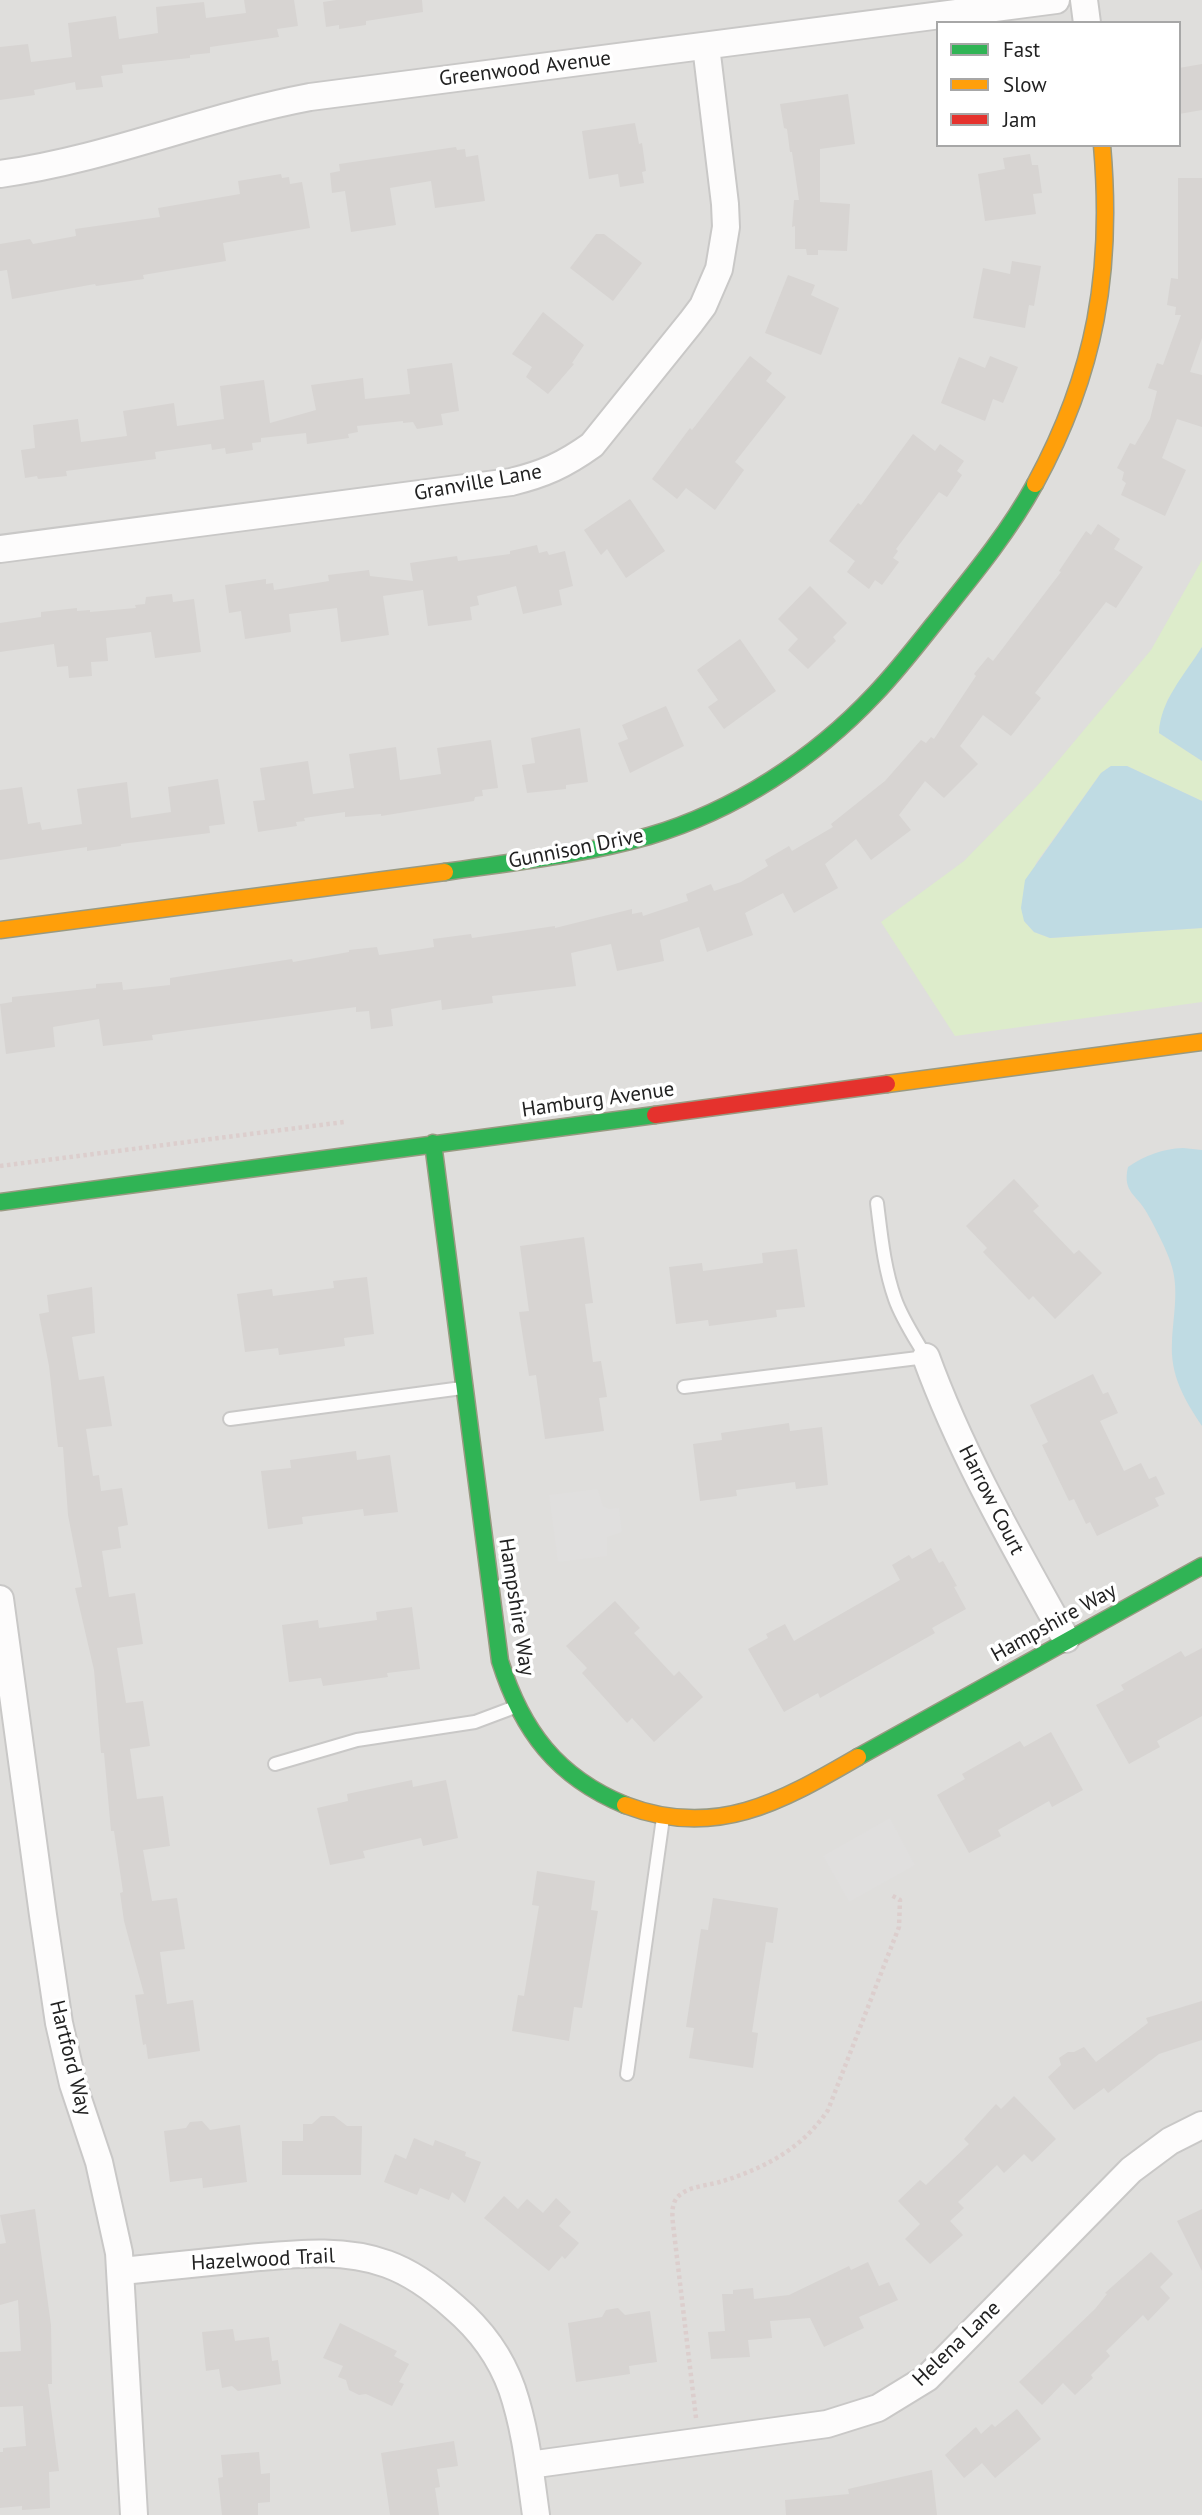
<!DOCTYPE html>
<style>
body{margin:0}
#map{position:relative;width:1202px;height:2515px;overflow:hidden;background:#f0eeeb;font-family:"PT Sans",sans-serif}
canvas{display:block}
.legend{position:absolute;left:936px;top:21px;width:245px;height:126px;box-sizing:border-box;background:#fff;border:2px solid #a7a7a7;margin:0;padding:9px 12px;list-style:none;font-size:21px;color:#222}
.legend li{display:flex;align-items:center;gap:14px;height:35px}
.legend b{width:35px;border:2px solid #a7a7a7}
</style>
<div id="map">
<canvas width="1202" height="2515"></canvas>
<ul class="legend">
<li><b style="height:9px;background:#30b455"></b>Fast</li>
<li><b style="height:9px;background:#ff9f0a"></b>Slow</li>
<li><b style="height:9px;background:#e5322d"></b>Jam</li>
</ul>
</div>
<script>
const context = document.querySelector('canvas').getContext('2d');
context.lineJoin = 'round';
function paint(path, color) {
  context.fillStyle = color;
  context.fill(path, 'evenodd');
}
function stroke(path, color, width, dash) {
  context.strokeStyle = color;
  context.lineWidth = width;
  context.lineCap = dash ? 'butt' : 'round';
  context.setLineDash(dash || []);
  context.stroke(path);
}
function write(font, color, halo, rows, align = 'center') {
  context.font = font + ' "PT Sans",sans-serif';
  context.lineWidth = 7;
  context.setLineDash([]);
  context.textBaseline = 'middle';
  context.strokeStyle = halo;
  context.fillStyle = color;
  for (const [text, x, y, turn = 0] of rows) {
    context.save();
    context.translate(x, y);
    context.rotate((+turn || 0) * Math.PI / 180);
    context.textAlign = isNaN(turn) ? turn : align;
    if (halo) context.strokeText(text, 0, 0);
    context.fillText(text, 0, 0);
    context.restore();
  }
}
paint(new Path2D(`
 M 0,0 L 1202,0 L 1202,2515 L 0,2515 ZM 938,23 L 1179,23 L 1179,145 L 938,145 Z`), '#dfdedc');
paint(new Path2D(`
 M 1202,560 L 1202,647 L 1167,701 L 1159,733 L 1202,761 L 1202,801 L 1127,766 L 1111,766 L 1101,773 L 1036,863 L 1024,921 L 1034,932 L 1050,938 L 1202,928 L 1202,1002 L 955,1036 L 881,922 L 964,861 L 1037,786 L 1151,650 Z`), '#ddeccb');
paint(new Path2D(`
 M 598,1489 L 603,1506 L 609,1509 L 619,1508 L 622,1532 L 607,1537 L 607,1556 L 558,1562 L 549,1495 Z
 M 890,1818 L 915,1865 L 849,1902 L 823,1856 Z`), '#e0dfde');
paint(new Path2D(`
 M 1202,647 L 1202,761 L 1159,733 C 1160,701 1185,674 1202,647 Z
 M 1111,766 L 1127,766 L 1202,801 L 1202,928 L 1050,938 L 1034,932 L 1024,921 L 1021,908 L 1025,880 L 1101,773 Z
 M 1183,1148 L 1202,1150 L 1202,1426 C 1184,1399 1170,1375 1172,1342 C 1173,1317 1179,1291 1172,1267 C 1169,1254 1154,1225 1147,1213 C 1137,1194 1122,1193 1128,1167 C 1146,1155 1162,1149 1183,1148 Z`), '#bfdbe3');
paint(new Path2D(`
 M 244,0 L 294,0 L 298,26 L 277,29 L 279,37 L 210,47 L 210,53 L 190,55 L 190,58 L 122,65 L 123,73 L 101,76 L 103,87 L 76,90 L 75,82 L 34,90 L 35,95 L 0,100 L 0,47 L 28,44 L 31,62 L 72,57 L 68,23 L 116,16 L 119,39 L 158,33 L 156,7 L 204,2 L 206,18 L 246,13 Z
 M 336,0 L 422,0 L 423,12 L 366,21 L 366,25 L 339,29 L 339,25 L 326,27 L 323,2 Z
 M 1202,64 L 1202,110 L 1179,114 L 1179,68 Z
 M 848,94 L 855,144 L 820,149 L 820,202 L 850,204 L 847,251 L 818,250 L 818,255 L 807,255 L 806,249 L 795,249 L 795,226 L 792,227 L 794,200 L 799,200 L 792,152 L 790,152 L 787,129 L 784,128 L 780,104 Z
 M 635,123 L 639,144 L 642,143 L 646,171 L 642,172 L 644,183 L 620,187 L 618,174 L 589,179 L 582,131 Z
 M 456,147 L 457,150 L 465,149 L 466,157 L 478,155 L 485,201 L 435,208 L 431,181 L 390,188 L 396,225 L 351,232 L 345,191 L 332,193 L 330,173 L 340,171 L 339,164 Z
 M 1030,154 L 1032,165 L 1038,165 L 1042,193 L 1033,194 L 1036,214 L 985,221 L 978,174 L 1005,169 L 1003,158 Z
 M 281,174 L 282,178 L 289,177 L 290,184 L 302,182 L 310,228 L 223,243 L 226,261 L 143,275 L 144,279 L 96,286 L 95,284 L 12,299 L 7,270 L 0,271 L 0,244 L 30,239 L 33,244 L 76,236 L 75,229 L 160,217 L 158,208 L 240,194 L 238,181 Z
 M 1178,178 L 1202,178 L 1202,338 L 1190,372 L 1202,375 L 1202,427 L 1177,419 L 1162,458 L 1186,470 L 1165,516 L 1121,495 L 1126,483 L 1122,480 L 1124,472 L 1117,468 L 1130,443 L 1135,445 L 1150,419 L 1157,391 L 1148,388 L 1157,363 L 1163,365 L 1181,315 L 1175,315 L 1176,307 L 1167,305 L 1171,278 L 1178,279 Z
 M 596,234 L 604,234 L 642,263 L 613,301 L 570,268 Z
 M 1012,261 L 1041,266 L 1034,306 L 1029,305 L 1025,328 L 973,318 L 983,268 L 1010,274 Z
 M 788,275 L 815,285 L 811,295 L 839,308 L 821,355 L 765,333 Z
 M 543,312 L 584,345 L 572,363 L 574,364 L 548,394 L 526,377 L 532,367 L 512,354 Z
 M 750,356 L 772,373 L 766,381 L 786,397 L 735,462 L 744,470 L 715,510 L 686,488 L 677,499 L 652,479 L 690,428 L 692,430 Z
 M 990,356 L 1018,367 L 1003,403 L 993,399 L 985,421 L 941,403 L 959,357 L 985,368 Z
 M 452,363 L 459,411 L 441,414 L 443,425 L 417,429 L 413,422 L 403,423 L 403,421 L 357,426 L 358,432 L 348,434 L 349,438 L 307,444 L 306,433 L 261,438 L 261,442 L 252,443 L 253,450 L 226,454 L 225,448 L 212,450 L 211,444 L 155,452 L 156,459 L 66,471 L 67,476 L 38,479 L 37,476 L 25,478 L 21,450 L 35,448 L 33,425 L 78,419 L 81,442 L 127,436 L 123,411 L 174,403 L 177,426 L 224,419 L 220,386 L 264,380 L 270,423 L 316,410 L 311,385 L 363,378 L 365,399 L 410,394 L 407,369 Z
 M 913,434 L 935,451 L 940,444 L 964,461 L 957,471 L 962,475 L 947,497 L 939,492 L 896,549 L 898,551 L 893,558 L 899,562 L 882,585 L 875,580 L 869,589 L 847,572 L 855,561 L 829,541 L 858,503 L 861,505 Z
 M 630,499 L 665,551 L 626,578 L 607,549 L 601,555 L 584,530 Z
 M 1098,524 L 1120,539 L 1114,549 L 1143,567 L 1116,608 L 1106,602 L 1035,693 L 1041,698 L 1011,736 L 983,715 L 960,746 L 978,764 L 944,798 L 925,781 L 899,815 L 911,830 L 871,860 L 856,839 L 825,864 L 838,888 L 794,913 L 783,893 L 745,913 L 753,935 L 707,952 L 699,927 L 660,940 L 664,961 L 617,971 L 611,944 L 571,953 L 576,986 L 492,996 L 493,1003 L 442,1010 L 441,1000 L 391,1009 L 393,1026 L 371,1029 L 369,1011 L 356,1012 L 356,1007 L 152,1035 L 153,1040 L 103,1046 L 99,1019 L 53,1027 L 55,1047 L 6,1054 L 0,1004 L 12,1002 L 12,997 L 96,988 L 96,984 L 122,982 L 123,990 L 170,985 L 170,978 L 292,959 L 293,962 L 349,952 L 349,950 L 377,947 L 379,955 L 422,949 L 434,947 L 433,939 L 471,934 L 472,938 L 555,926 L 555,928 L 632,909 L 632,914 L 642,912 L 643,916 L 688,901 L 686,894 L 711,884 L 714,891 L 741,882 L 768,866 L 765,860 L 789,846 L 792,851 L 833,827 L 831,824 L 885,781 L 921,740 L 926,743 L 931,737 L 934,739 L 976,676 L 974,674 L 988,657 L 993,661 L 1061,572 L 1059,571 L 1086,531 L 1091,535 Z
 M 537,545 L 539,553 L 547,551 L 549,555 L 565,551 L 573,586 L 559,590 L 562,605 L 523,614 L 516,586 L 477,596 L 479,605 L 470,607 L 472,620 L 428,626 L 423,590 L 383,596 L 389,635 L 341,642 L 337,608 L 289,614 L 291,632 L 245,639 L 241,611 L 229,613 L 225,585 L 266,579 L 266,584 L 273,583 L 274,590 L 329,581 L 328,575 L 369,570 L 370,576 L 413,581 L 410,563 L 457,556 L 458,561 L 510,554 L 510,551 Z
 M 810,586 L 847,623 L 833,637 L 836,641 L 808,669 L 788,650 L 798,639 L 778,619 Z
 M 172,594 L 173,602 L 194,599 L 201,652 L 155,658 L 151,632 L 106,638 L 108,661 L 91,662 L 92,676 L 69,678 L 68,666 L 57,667 L 54,644 L 0,652 L 0,623 L 41,617 L 41,612 L 77,608 L 77,611 L 90,610 L 90,612 L 136,608 L 135,605 L 145,604 L 146,597 Z
 M 740,639 L 776,691 L 724,729 L 708,707 L 718,700 L 697,670 Z
 M 666,706 L 684,746 L 630,773 L 618,743 L 628,739 L 622,725 Z
 M 580,728 L 588,782 L 566,785 L 566,789 L 527,793 L 522,765 L 535,763 L 531,738 Z
 M 491,740 L 498,788 L 482,790 L 483,796 L 475,797 L 474,801 L 381,816 L 381,814 L 345,817 L 345,812 L 304,818 L 305,821 L 296,822 L 297,826 L 258,832 L 253,801 L 265,800 L 260,768 L 308,761 L 313,794 L 354,788 L 349,754 L 396,747 L 400,780 L 441,774 L 437,748 Z
 M 218,779 L 225,824 L 209,826 L 210,833 L 121,844 L 121,846 L 87,851 L 87,847 L 0,860 L 0,790 L 22,787 L 28,824 L 40,822 L 42,830 L 82,824 L 77,789 L 127,782 L 131,818 L 171,812 L 168,787 Z
 M 1014,1179 L 1039,1206 L 1033,1211 L 1074,1254 L 1079,1250 L 1102,1273 L 1055,1319 L 1033,1296 L 1029,1300 L 983,1252 L 987,1248 L 966,1226 Z
 M 584,1237 L 593,1303 L 585,1304 L 593,1362 L 601,1361 L 607,1397 L 599,1398 L 604,1431 L 545,1439 L 536,1375 L 529,1376 L 519,1312 L 529,1311 L 520,1246 Z
 M 797,1249 L 805,1307 L 776,1310 L 777,1317 L 709,1326 L 708,1320 L 676,1324 L 669,1267 L 702,1263 L 703,1271 L 763,1263 L 762,1253 Z
 M 367,1277 L 374,1334 L 344,1338 L 345,1346 L 279,1355 L 278,1348 L 245,1352 L 237,1294 L 272,1289 L 273,1296 L 334,1288 L 333,1281 Z
 M 92,1287 L 95,1333 L 72,1337 L 79,1380 L 104,1376 L 112,1426 L 86,1429 L 93,1476 L 99,1475 L 101,1491 L 122,1488 L 128,1525 L 118,1527 L 121,1548 L 102,1551 L 109,1597 L 135,1593 L 143,1644 L 117,1648 L 126,1703 L 143,1701 L 150,1746 L 130,1749 L 137,1799 L 163,1796 L 170,1846 L 143,1850 L 152,1901 L 177,1898 L 185,1949 L 160,1952 L 167,2004 L 193,2000 L 200,2051 L 148,2059 L 146,2044 L 143,2045 L 135,1995 L 144,1994 L 124,1921 L 120,1893 L 123,1892 L 114,1831 L 111,1831 L 104,1753 L 101,1753 L 94,1670 L 75,1588 L 82,1587 L 68,1515 L 63,1447 L 58,1447 L 49,1366 L 39,1314 L 49,1312 L 47,1295 Z
 M 1093,1374 L 1103,1394 L 1108,1392 L 1118,1413 L 1100,1421 L 1124,1471 L 1141,1463 L 1149,1479 L 1156,1476 L 1165,1494 L 1155,1498 L 1159,1506 L 1097,1536 L 1090,1522 L 1086,1524 L 1074,1499 L 1069,1501 L 1042,1445 L 1048,1442 L 1030,1405 Z
 M 789,1423 L 790,1431 L 822,1427 L 828,1485 L 796,1489 L 795,1482 L 736,1490 L 737,1496 L 700,1501 L 693,1444 L 722,1440 L 721,1433 Z
 M 356,1451 L 357,1460 L 390,1455 L 398,1512 L 364,1516 L 363,1509 L 302,1517 L 303,1524 L 268,1529 L 261,1471 L 291,1468 L 290,1460 Z
 M 931,1548 L 939,1563 L 943,1561 L 957,1586 L 954,1587 L 966,1609 L 932,1628 L 935,1633 L 820,1698 L 818,1693 L 784,1712 L 748,1649 L 768,1638 L 766,1634 L 785,1624 L 794,1641 L 900,1580 L 892,1565 L 909,1555 L 912,1559 Z
 M 615,1601 L 640,1628 L 634,1633 L 674,1676 L 679,1671 L 703,1697 L 654,1742 L 632,1718 L 627,1723 L 582,1673 L 587,1668 L 566,1646 Z
 M 412,1607 L 420,1669 L 387,1673 L 388,1677 L 323,1686 L 321,1678 L 289,1682 L 282,1625 L 318,1620 L 319,1628 L 377,1620 L 376,1612 Z
 M 1202,1648 L 1202,1716 L 1157,1741 L 1160,1747 L 1129,1764 L 1096,1705 L 1124,1690 L 1121,1685 L 1181,1651 L 1185,1657 Z
 M 1051,1732 L 1083,1790 L 1052,1807 L 1049,1801 L 998,1830 L 1001,1836 L 969,1853 L 937,1795 L 965,1779 L 962,1774 L 1020,1741 L 1024,1747 Z
 M 412,1780 L 413,1787 L 446,1780 L 458,1838 L 423,1846 L 421,1838 L 363,1851 L 365,1858 L 330,1865 L 317,1808 L 348,1801 L 347,1794 Z
 M 537,1871 L 595,1881 L 591,1910 L 598,1911 L 582,2008 L 574,2007 L 569,2041 L 512,2031 L 518,1995 L 524,1996 L 539,1906 L 532,1905 Z
 M 713,1898 L 778,1908 L 773,1943 L 766,1942 L 752,2032 L 758,2033 L 753,2068 L 689,2058 L 694,2028 L 686,2027 L 701,1929 L 708,1930 Z
 M 1202,2001 L 1202,2040 L 1159,2054 L 1108,2093 L 1104,2088 L 1074,2110 L 1048,2077 L 1061,2065 L 1059,2058 L 1068,2052 L 1074,2052 L 1084,2047 L 1096,2062 L 1148,2023 L 1146,2018 Z
 M 1014,2096 L 1056,2139 L 1032,2162 L 1024,2154 L 1004,2173 L 997,2165 L 958,2202 L 964,2208 L 950,2221 L 963,2235 L 930,2264 L 905,2239 L 920,2224 L 898,2201 L 920,2180 L 926,2185 L 969,2144 L 964,2139 L 996,2104 L 1001,2109 Z
 M 321,2116 L 334,2116 L 347,2126 L 362,2126 L 361,2175 L 282,2175 L 282,2141 L 303,2141 L 303,2124 L 312,2124 Z
 M 202,2121 L 210,2130 L 240,2125 L 247,2182 L 203,2188 L 202,2178 L 170,2182 L 164,2131 L 186,2128 L 190,2122 Z
 M 414,2138 L 433,2146 L 435,2140 L 466,2152 L 465,2156 L 481,2162 L 465,2203 L 452,2192 L 449,2200 L 420,2188 L 417,2195 L 384,2182 L 395,2154 L 406,2159 Z
 M 504,2196 L 518,2209 L 527,2199 L 543,2213 L 556,2198 L 571,2212 L 559,2226 L 579,2243 L 565,2259 L 562,2256 L 549,2271 L 484,2218 Z
 M 35,2209 L 51,2325 L 52,2384 L 48,2384 L 59,2471 L 49,2472 L 50,2508 L 22,2510 L 22,2506 L 0,2508 L 0,2452 L 3,2452 L 3,2448 L 26,2446 L 23,2406 L 0,2407 L 0,2352 L 21,2351 L 18,2300 L 0,2305 L 0,2244 L 6,2243 L 0,2215 Z
 M 1202,2209 L 1202,2271 L 1177,2221 Z
 M 1151,2252 L 1173,2274 L 1160,2287 L 1170,2298 L 1148,2321 L 1143,2315 L 1106,2351 L 1110,2356 L 1091,2375 L 1093,2378 L 1075,2395 L 1063,2383 L 1042,2405 L 1019,2382 L 1095,2309 L 1107,2294 L 1105,2293 Z
 M 868,2262 L 879,2286 L 889,2282 L 898,2300 L 859,2317 L 864,2328 L 824,2347 L 810,2318 L 770,2321 L 772,2338 L 748,2340 L 750,2357 L 711,2359 L 708,2332 L 725,2331 L 722,2294 L 733,2294 L 733,2290 L 753,2288 L 754,2299 L 789,2295 L 849,2266 L 851,2270 Z
 M 618,2308 L 625,2315 L 650,2311 L 657,2362 L 629,2366 L 630,2374 L 576,2382 L 568,2323 L 602,2317 L 606,2310 Z
 M 340,2323 L 397,2351 L 394,2356 L 409,2364 L 399,2382 L 404,2384 L 392,2406 L 366,2394 L 359,2395 L 349,2390 L 346,2380 L 338,2377 L 343,2366 L 323,2358 Z
 M 233,2329 L 235,2341 L 269,2337 L 272,2361 L 278,2360 L 281,2384 L 238,2391 L 232,2386 L 222,2388 L 219,2369 L 206,2371 L 202,2332 Z
 M 1017,2409 L 1041,2439 L 995,2478 L 982,2463 L 964,2478 L 945,2455 L 976,2427 L 981,2434 L 992,2424 L 995,2427 Z
 M 454,2441 L 458,2466 L 437,2469 L 440,2487 L 435,2488 L 439,2515 L 390,2515 L 381,2453 Z
 M 259,2452 L 261,2474 L 270,2473 L 270,2502 L 258,2503 L 258,2515 L 222,2515 L 218,2478 L 223,2477 L 221,2455 Z
 M 932,2470 L 937,2515 L 786,2515 L 785,2500 L 849,2494 L 848,2489 Z`), '#d7d4d2');
const lane = new Path2D(`
 M 684,1387 L 926,1357 C 915,1338 902,1319 895,1299 C 884,1268 881,1235 877,1203
 M 230,1419 L 462,1388
 M 275,1764 L 357,1740 L 475,1722 L 515,1707
 M 627,2074 L 663,1818`);
const street = new Path2D(`
 M 1084,0 L 1087,23
 M 0,174 C 108,159 204,117 310,97 L 1056,0
 M 0,549 L 511,482 C 544,474 564,465 592,445 L 691,322 L 703,306 L 719,269 L 726,227 L 725,204 L 706,46
 M 926,1357 C 962,1456 1015,1547 1066,1639
 M 0,1599 L 43,1915 L 59,2023 L 73,2084 L 99,2162 L 119,2253 L 134,2515
 M 122,2271 C 164,2267 207,2262 249,2258 C 295,2254 343,2248 387,2264 C 412,2273 435,2290 454,2307 C 480,2329 501,2358 512,2389 C 526,2430 530,2473 536,2515
 M 529,2465 L 827,2424 L 878,2408 L 927,2378 L 1131,2170 L 1170,2141 L 1202,2125`);
const fast = new Path2D(`
 M 445,872 C 513,862 582,855 649,836 C 734,811 814,759 875,694 C 896,672 914,649 933,625 C 969,580 1007,535 1035,484
 M 433,1143 L 500,1661 C 522,1731 557,1777 625,1805
 M 0,1202 L 655,1115
 M 858,1757 L 1202,1566`);
const slow = new Path2D(`
 M 1035,484 C 1096,372 1113,271 1102,145
 M 0,930 L 445,872
 M 887,1084 L 1202,1042
 M 625,1805 C 716,1840 782,1801 858,1757`);
const jam = new Path2D(`
 M 655,1115 L 887,1084`);
stroke(lane, '#c9c8c7', 16);
stroke(street, '#c9c8c7', 30);
stroke(fast, '#999a82', 19);
stroke(slow, '#999a82', 19);
stroke(jam, '#999a82', 19);
stroke(new Path2D(`
 M 0,1166 L 344,1122
 M 696,2418 L 673,2224 C 672,2213 671,2201 681,2194 C 691,2186 711,2185 723,2181 C 765,2168 803,2148 828,2110 L 899,1927 L 900,1900 L 891,1895`), '#dccecd', 4.5, [3.5, 3.5]);
stroke(lane, '#fdfcfc', 12);
stroke(street, '#fdfcfc', 26);
stroke(fast, '#30b455', 16);
stroke(slow, '#ff9f0a', 16);
stroke(jam, '#e5322d', 16);
write('21px', '#222', '#fff', [
 ["Greenwood Avenue",525,69,-7],
 ["Granville Lane",478,483,-10],
 ["Gunnison Drive",576,849,-11],
 ["Hamburg Avenue",598,1100,-8],
 ["Harrow Court",991,1500,63],
 ["Hampshire Way",516,1607,81],
 ["Hampshire Way",1054,1623,-29],
 ["Hartford Way",70,2058,76],
 ["Hazelwood Trail",263,2260,-3],
 ["Helena Lane",957,2344,-44]
]);
</script>
